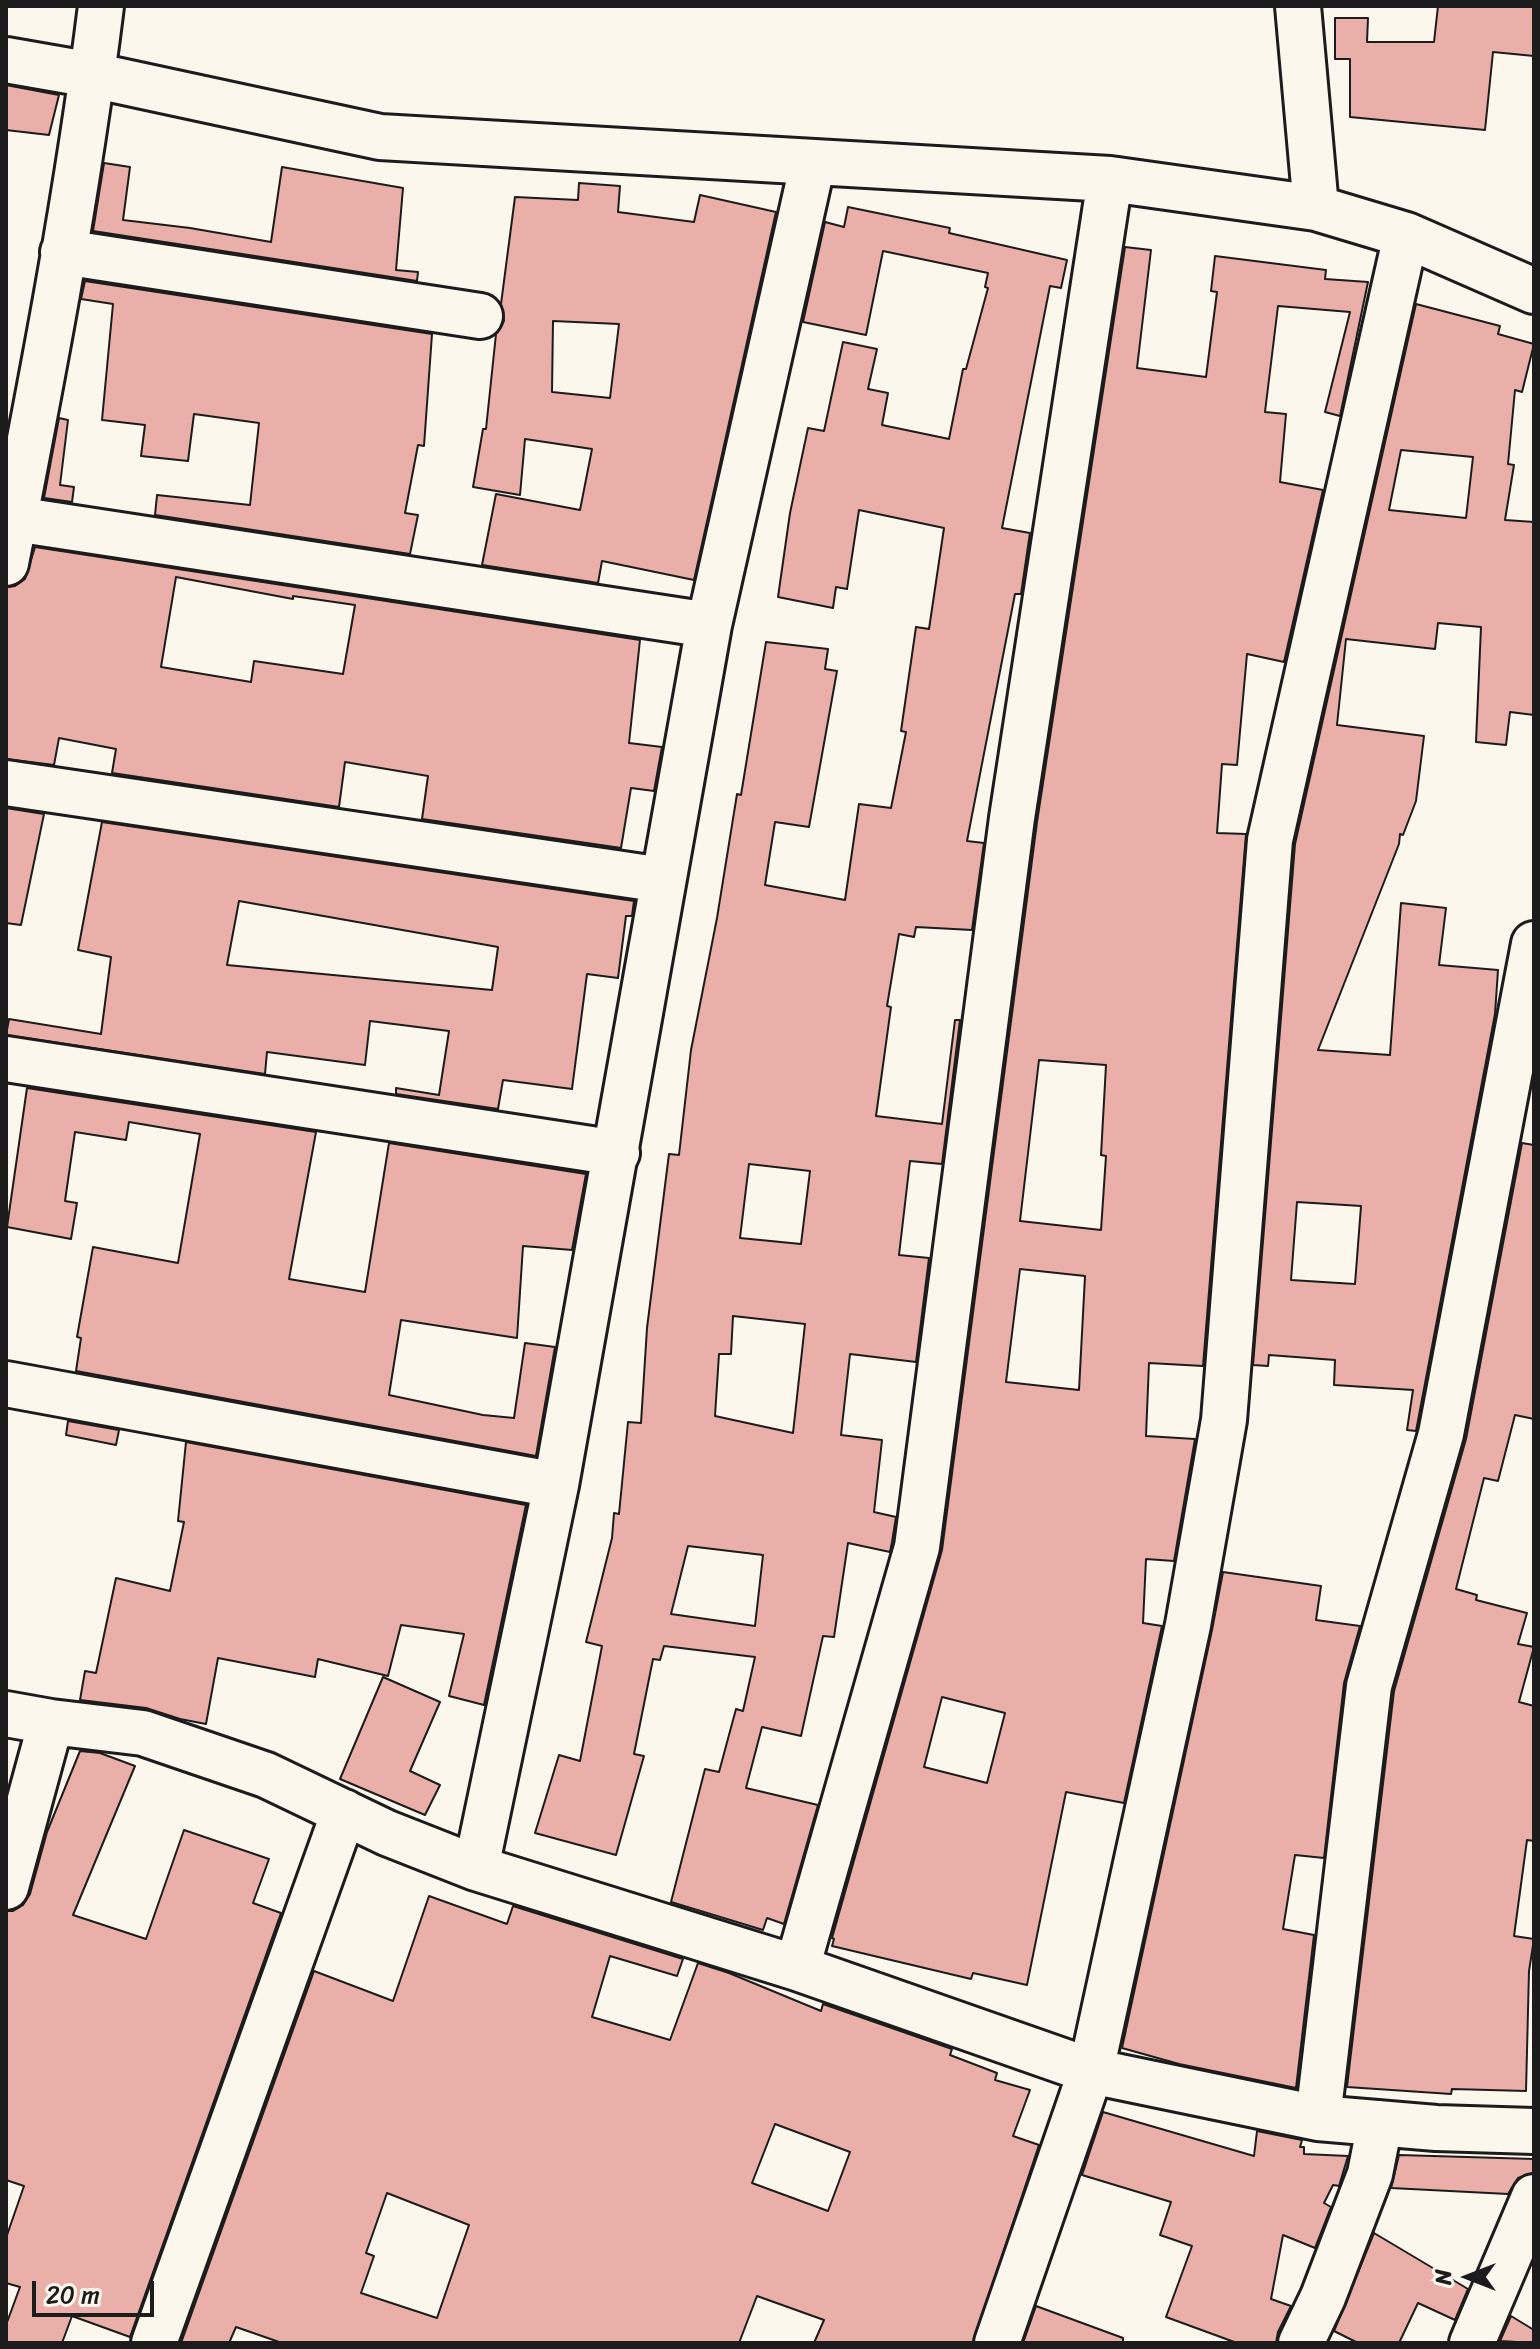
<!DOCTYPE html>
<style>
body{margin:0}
#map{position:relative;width:1540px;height:2349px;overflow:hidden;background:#fbf7ec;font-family:Sriracha,sans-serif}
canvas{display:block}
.frame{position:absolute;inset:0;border:8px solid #1c1c1c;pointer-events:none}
.north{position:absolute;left:1428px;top:2237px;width:80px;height:80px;-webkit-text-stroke:6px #fbf7ec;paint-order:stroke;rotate:270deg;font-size:22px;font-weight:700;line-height:32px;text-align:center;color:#1c1c1c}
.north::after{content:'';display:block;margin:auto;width:28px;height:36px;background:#1c1c1c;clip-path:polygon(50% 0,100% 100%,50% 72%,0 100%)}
.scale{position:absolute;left:32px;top:2281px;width:122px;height:36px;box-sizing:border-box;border:4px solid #1c1c1c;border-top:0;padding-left:10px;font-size:24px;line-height:28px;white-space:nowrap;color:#1c1c1c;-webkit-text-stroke:6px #fbf7ec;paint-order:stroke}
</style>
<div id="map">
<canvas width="1540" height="2349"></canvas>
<div class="frame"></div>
<div class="north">N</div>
<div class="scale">20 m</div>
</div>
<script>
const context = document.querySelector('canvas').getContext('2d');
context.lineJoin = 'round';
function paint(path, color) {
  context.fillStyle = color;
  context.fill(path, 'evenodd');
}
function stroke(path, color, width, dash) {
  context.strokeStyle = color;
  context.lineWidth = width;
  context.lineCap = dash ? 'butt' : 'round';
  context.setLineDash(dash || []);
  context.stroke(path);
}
const building = new Path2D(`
 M 1438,6 L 1534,6 L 1534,56 L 1493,52 L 1485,130 L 1350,117 L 1350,59 L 1335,59 L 1335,18 L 1368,18 L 1367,42 L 1434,42 Z
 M 6,85 L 59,95 L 49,135 L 6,130 Z
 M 104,163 L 130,167 L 123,220 L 190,228 L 271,242 L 282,167 L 403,188 L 396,270 L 418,272 L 417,281 L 93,231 Z
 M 579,183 L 620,186 L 618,212 L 694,222 L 700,195 L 776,212 L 694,580 L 602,561 L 598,583 L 482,565 L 496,494 L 580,510 L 592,449 L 525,439 L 520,495 L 473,487 L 483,429 L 486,429 L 496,334 L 504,321 L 501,304 L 515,197 L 578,200 ZM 553,321 L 619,324 L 610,398 L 552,392 Z
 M 848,207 L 950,228 L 949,233 L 1067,260 L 1061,288 L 1050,286 L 1002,528 L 1030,533 L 1021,594 L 1015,594 L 967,841 L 984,843 L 972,930 L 916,927 L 914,937 L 899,934 L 887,1006 L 891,1007 L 876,1116 L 942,1124 L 955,1020 L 960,1020 L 942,1164 L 910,1161 L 899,1255 L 929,1258 L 916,1362 L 850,1354 L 841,1435 L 882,1440 L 874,1512 L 896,1517 L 892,1542 L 890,1552 L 848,1543 L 834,1637 L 823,1636 L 801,1736 L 762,1727 L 746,1788 L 818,1805 L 784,1924 L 767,1918 L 763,1930 L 671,1902 L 705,1769 L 719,1772 L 736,1709 L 743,1711 L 755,1657 L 664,1646 L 660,1660 L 653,1659 L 634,1754 L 644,1756 L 616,1855 L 535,1833 L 559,1755 L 580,1761 L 602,1646 L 586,1642 L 612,1538 L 614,1513 L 619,1514 L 628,1422 L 641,1423 L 647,1328 L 669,1154 L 679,1155 L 691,1050 L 717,918 L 737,794 L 741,795 L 766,642 L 828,649 L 825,669 L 837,671 L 809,827 L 775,822 L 765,885 L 845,900 L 859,804 L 891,808 L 906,732 L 901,731 L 916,627 L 929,629 L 944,528 L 859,510 L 847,589 L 836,587 L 833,608 L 778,597 L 790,513 L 808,428 L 824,431 L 843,342 L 877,349 L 868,389 L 888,393 L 882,425 L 949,439 L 963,369 L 966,369 L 988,288 L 985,287 L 988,273 L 883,251 L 866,335 L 803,322 L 825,222 L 844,227 ZM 749,1164 L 810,1171 L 801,1244 L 740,1238 ZM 733,1316 L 805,1324 L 793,1433 L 715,1416 L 719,1354 L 731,1354 ZM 688,1546 L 763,1555 L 755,1626 L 671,1614 Z
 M 1125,247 L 1151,250 L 1137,368 L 1206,377 L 1217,292 L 1211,291 L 1215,256 L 1326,270 L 1325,279 L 1368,282 L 1340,416 L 1325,412 L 1350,312 L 1278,306 L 1265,412 L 1286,414 L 1280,482 L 1323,490 L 1284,662 L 1247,654 L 1237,765 L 1222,764 L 1217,833 L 1246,834 L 1203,1366 L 1149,1363 L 1146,1436 L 1195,1439 L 1174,1561 L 1146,1559 L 1143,1623 L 1162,1626 L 1124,1803 L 1066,1792 L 1027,1985 L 973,1973 L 971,1979 L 832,1946 L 834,1939 L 832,1938 L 942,1550 L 1037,822 ZM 1039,1060 L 1106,1065 L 1101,1155 L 1106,1156 L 1101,1230 L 1020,1221 ZM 1020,1269 L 1085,1276 L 1079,1390 L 1006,1382 ZM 942,1697 L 1005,1713 L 987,1783 L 924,1767 Z
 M 85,281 L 432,334 L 424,446 L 418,445 L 405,513 L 418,515 L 410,554 L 155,515 L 157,495 L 250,505 L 259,423 L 194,414 L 188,461 L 141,456 L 145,425 L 102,420 L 113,304 L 81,299 Z
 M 1416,304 L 1500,326 L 1498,334 L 1534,344 L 1522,392 L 1515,390 L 1508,464 L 1514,465 L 1505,520 L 1534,522 L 1534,715 L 1510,712 L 1506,745 L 1476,742 L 1481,627 L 1438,623 L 1435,649 L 1346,639 L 1337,725 L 1424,736 L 1416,801 L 1403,835 L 1400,834 L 1399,844 L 1318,1050 L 1390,1055 L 1401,903 L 1446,908 L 1439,965 L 1498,970 L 1495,1014 L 1416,1431 L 1407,1430 L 1413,1390 L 1334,1385 L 1335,1360 L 1269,1355 L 1268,1366 L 1253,1365 L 1295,844 ZM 1401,450 L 1473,457 L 1466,518 L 1389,510 ZM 1297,1202 L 1361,1206 L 1355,1284 L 1291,1280 Z
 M 59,418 L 68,420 L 60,485 L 74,487 L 72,502 L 44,498 Z
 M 35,547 L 640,640 L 629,743 L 662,747 L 654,791 L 631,788 L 621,848 L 422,819 L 428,776 L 345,762 L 339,807 L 112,773 L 116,749 L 59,738 L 54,765 L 6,759 L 6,587 L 15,586 L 25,579 ZM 176,577 L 293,599 L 293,596 L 355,605 L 343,674 L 254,661 L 251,682 L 161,667 Z
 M 6,808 L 44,814 L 21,925 L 6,923 Z
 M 102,822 L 634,901 L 632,916 L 626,916 L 618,978 L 587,974 L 572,1089 L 503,1080 L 498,1109 L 396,1094 L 396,1088 L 439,1095 L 449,1031 L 370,1021 L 365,1065 L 267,1052 L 265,1074 L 6,1035 L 9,1019 L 101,1034 L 111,957 L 78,950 ZM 239,901 L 498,947 L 492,990 L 227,965 Z
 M 27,1088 L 316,1132 L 289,1279 L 365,1292 L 389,1143 L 586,1174 L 572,1250 L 523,1246 L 517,1338 L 401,1320 L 389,1395 L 483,1415 L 514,1418 L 525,1343 L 555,1347 L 536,1456 L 76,1371 L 81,1338 L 77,1337 L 93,1247 L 178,1263 L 200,1134 L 129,1122 L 126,1140 L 75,1132 L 65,1201 L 77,1203 L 71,1239 L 7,1227 Z
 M 1522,1143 L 1534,1145 L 1534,1419 L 1515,1415 L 1498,1481 L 1484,1478 L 1456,1589 L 1477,1595 L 1476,1600 L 1527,1613 L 1518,1644 L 1534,1647 L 1519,1702 L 1534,1706 L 1534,1841 L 1527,1840 L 1514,1936 L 1534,1939 L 1529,1971 L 1526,2091 L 1452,2089 L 1451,2094 L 1347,2087 L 1394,1691 L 1466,1439 Z
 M 68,1421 L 119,1430 L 116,1445 L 66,1435 Z
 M 186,1442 L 526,1505 L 484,1705 L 449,1696 L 464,1634 L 401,1625 L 388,1676 L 318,1659 L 315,1677 L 218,1658 L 206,1724 L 180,1719 L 146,1708 L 80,1700 L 85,1671 L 96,1673 L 116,1578 L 170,1591 L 184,1522 L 178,1521 Z
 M 1223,1572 L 1321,1586 L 1316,1620 L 1360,1626 L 1344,1683 L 1324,1858 L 1295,1855 L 1283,1929 L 1314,1935 L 1296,2088 L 1179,2064 L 1122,2048 L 1212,1630 Z
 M 383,1677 L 440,1702 L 410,1771 L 440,1785 L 425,1815 L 340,1779 Z
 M 80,1751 L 100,1753 L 135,1766 L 73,1915 L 146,1939 L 184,1830 L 269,1859 L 253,1903 L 281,1913 L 130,2337 L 72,2316 L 62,2343 L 6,2343 L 6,2325 L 20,2287 L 6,2283 L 6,2238 L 24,2186 L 6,2180 L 6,1911 L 13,1911 L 23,1905 L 30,1894 L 47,1832 Z
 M 429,1896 L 507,1924 L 513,1906 L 683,1959 L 677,1976 L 610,1956 L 592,2017 L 670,2040 L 698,1963 L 729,1973 L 821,2011 L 823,2004 L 952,2049 L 950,2055 L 997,2073 L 995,2080 L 1030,2090 L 1013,2136 L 1039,2145 L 973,2343 L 814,2343 L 824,2320 L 757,2296 L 739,2343 L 282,2343 L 236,2327 L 229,2343 L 181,2343 L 314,1971 L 393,2001 ZM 775,2124 L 850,2152 L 828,2211 L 752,2183 ZM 387,2193 L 469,2225 L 437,2318 L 361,2293 L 374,2256 L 366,2253 Z
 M 1103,2112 L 1254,2156 L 1257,2131 L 1302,2140 L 1300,2147 L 1304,2147 L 1304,2154 L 1348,2156 L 1339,2186 L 1333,2185 L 1324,2203 L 1331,2207 L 1315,2248 L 1283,2235 L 1271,2299 L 1291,2306 L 1278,2332 L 1276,2343 L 1237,2343 L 1166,2317 L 1192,2246 L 1160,2235 L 1171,2202 L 1082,2175 Z
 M 1399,2155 L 1534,2159 L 1534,2173 L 1518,2178 L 1508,2194 L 1391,2188 Z
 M 1374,2233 L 1468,2289 L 1455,2320 L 1418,2303 L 1399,2343 L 1358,2343 L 1334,2331 Z
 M 1036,2306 L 1123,2338 L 1123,2343 L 1023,2343 Z
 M 1511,2316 L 1534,2330 L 1534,2343 L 1500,2341 Z`);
paint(building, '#eaafa8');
stroke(building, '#1c1c1c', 2);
const minor = new Path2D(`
 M 1298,6 L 1316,208
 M 6,60 L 92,75 L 380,137 L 1110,179 L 1316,208 L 1406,235 L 1534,291
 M 63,252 L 480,316
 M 15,519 L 709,625
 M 6,563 C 42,379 78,193 101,6
 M 6,783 L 663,880
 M 6,1059 L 617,1153
 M 6,1384 L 556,1485
 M 6,1714 L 51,1722 L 143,1733 L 266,1775 L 387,1833 L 476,1868 L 797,1968 L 1091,2071 L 1318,2118 L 1436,2128 L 1534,2131
 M 476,1868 L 556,1485 L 709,625 L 813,162
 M 6,1887 L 51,1722
 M 797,1968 L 917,1547 L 1012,818 L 1110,179
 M 1318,2118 L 1369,1686 L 1441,1434 L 1534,944
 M 154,2343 L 344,1812
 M 997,2343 L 1091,2071 L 1188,1625 L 1224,1420 L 1270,840 L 1406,235
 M 1301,2343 L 1323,2297 L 1370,2174 L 1380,2123
 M 1472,2343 L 1534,2197`);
stroke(minor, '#1c1c1c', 50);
stroke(minor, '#fbf7ec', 44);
</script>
